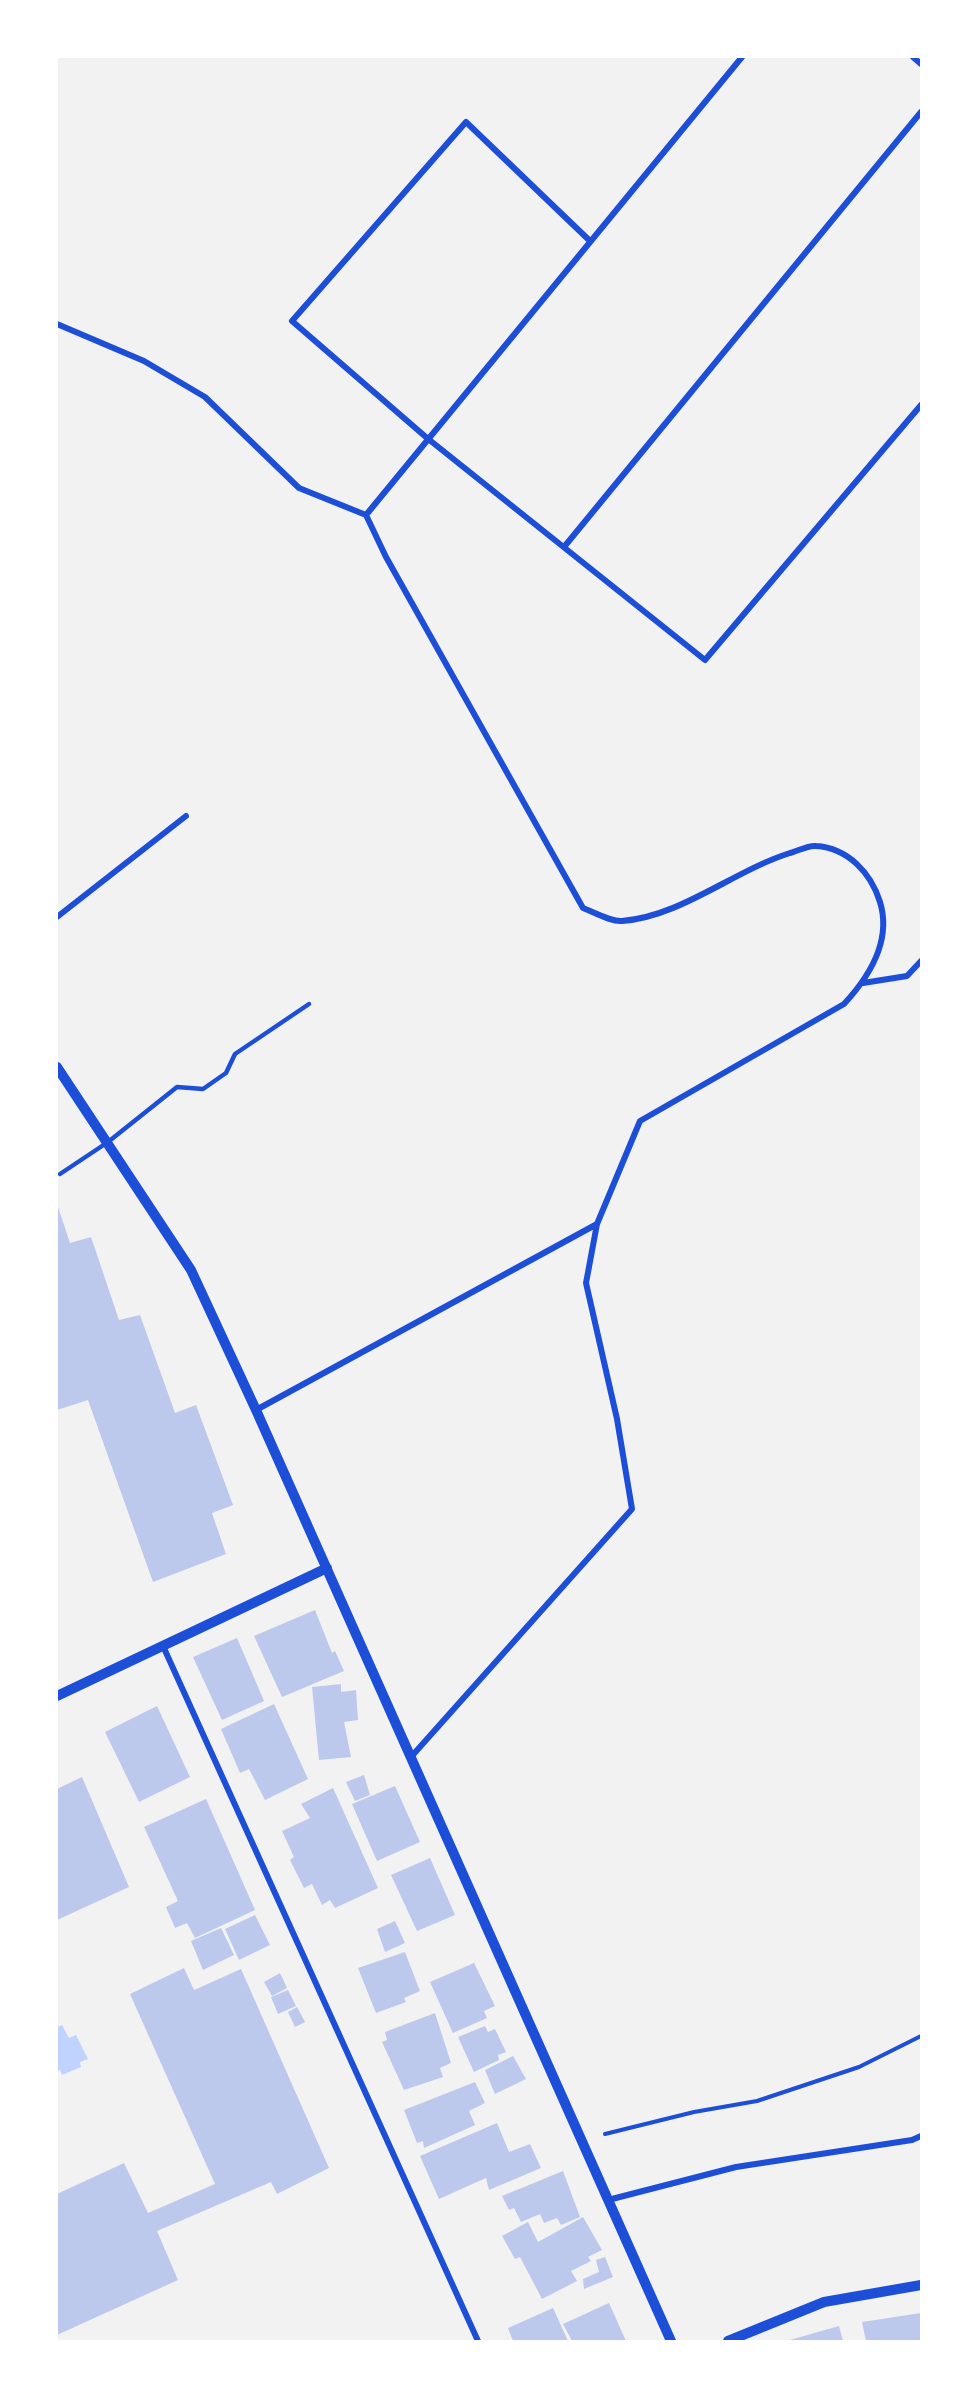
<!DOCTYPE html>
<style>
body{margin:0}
#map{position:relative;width:978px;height:2398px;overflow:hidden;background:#f2f2f2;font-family:"Titillium Web",sans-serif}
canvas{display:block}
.frame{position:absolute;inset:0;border:58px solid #fff;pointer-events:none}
</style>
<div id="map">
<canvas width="978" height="2398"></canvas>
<div class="frame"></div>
</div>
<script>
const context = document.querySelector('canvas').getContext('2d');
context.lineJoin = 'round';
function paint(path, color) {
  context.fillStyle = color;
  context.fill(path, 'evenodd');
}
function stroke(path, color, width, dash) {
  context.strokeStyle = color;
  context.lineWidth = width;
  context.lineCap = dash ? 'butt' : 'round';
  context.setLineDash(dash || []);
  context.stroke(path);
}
paint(new Path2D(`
 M 62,2025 L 69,2038 L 76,2035 L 88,2059 L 80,2062 L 81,2067 L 62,2075 L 60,2070 L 57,2071 L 57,2027 Z`), '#bfd3fe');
paint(new Path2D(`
 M 57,1204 L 70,1243 L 91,1237 L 119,1320 L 140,1315 L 175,1413 L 196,1405 L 233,1505 L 212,1513 L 226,1554 L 153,1582 L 88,1400 L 57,1410 Z
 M 315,1610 L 332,1653 L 335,1651 L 344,1671 L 282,1697 L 254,1636 Z
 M 237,1638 L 264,1701 L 222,1720 L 193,1657 Z
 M 341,1684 L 341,1692 L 356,1690 L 358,1720 L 344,1722 L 351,1757 L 319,1760 L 312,1687 Z
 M 274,1704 L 308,1779 L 265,1800 L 249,1769 L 240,1773 L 221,1729 Z
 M 157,1706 L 190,1777 L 139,1802 L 105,1732 Z
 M 364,1775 L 370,1795 L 355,1801 L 346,1782 Z
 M 82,1777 L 129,1887 L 57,1920 L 57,1789 Z
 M 395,1786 L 420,1842 L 377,1861 L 352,1804 Z
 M 333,1788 L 378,1888 L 335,1908 L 330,1900 L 322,1905 L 312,1884 L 304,1888 L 290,1860 L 294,1857 L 282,1831 L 310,1818 L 301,1804 Z
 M 206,1799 L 255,1910 L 195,1938 L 187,1923 L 175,1928 L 166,1907 L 178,1901 L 144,1827 Z
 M 430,1858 L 455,1915 L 417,1931 L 391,1875 Z
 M 255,1915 L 270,1945 L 239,1960 L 225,1929 Z
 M 395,1921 L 405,1943 L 385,1952 L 377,1929 Z
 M 221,1928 L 234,1955 L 203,1970 L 191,1941 Z
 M 405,1952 L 420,1991 L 404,1998 L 406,2002 L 376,2013 L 358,1968 Z
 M 474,1963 L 495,2006 L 484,2011 L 487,2018 L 453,2033 L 430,1982 Z
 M 184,1968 L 194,1990 L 241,1969 L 329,2168 L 277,2194 L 271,2182 L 157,2231 L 178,2280 L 57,2335 L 57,2194 L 124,2163 L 148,2213 L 215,2184 L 130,1994 Z
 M 280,1973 L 287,1988 L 272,1996 L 264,1982 Z
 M 288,1990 L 296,2006 L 278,2014 L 271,1997 Z
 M 297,2007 L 305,2022 L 295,2027 L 288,2012 Z
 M 435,2013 L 451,2063 L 440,2068 L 443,2077 L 404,2090 L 382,2042 L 387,2040 L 385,2032 Z
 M 485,2026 L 488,2032 L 495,2029 L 506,2052 L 498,2055 L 499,2060 L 474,2072 L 458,2037 Z
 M 513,2056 L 526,2079 L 495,2094 L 485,2070 Z
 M 475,2082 L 485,2103 L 469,2111 L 475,2125 L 424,2148 L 423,2141 L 417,2143 L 404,2110 Z
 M 497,2123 L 509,2152 L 530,2144 L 541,2168 L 489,2190 L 486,2178 L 439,2199 L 420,2156 Z
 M 563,2171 L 580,2217 L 561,2225 L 557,2218 L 544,2223 L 540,2214 L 521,2222 L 514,2208 L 509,2210 L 502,2196 Z
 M 583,2217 L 602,2250 L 588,2257 L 591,2261 L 571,2271 L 577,2281 L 542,2299 L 520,2257 L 515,2259 L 502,2236 L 528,2222 L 538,2242 Z
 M 605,2257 L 613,2277 L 584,2289 L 583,2279 L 599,2272 L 596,2260 Z
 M 609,2303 L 626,2341 L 572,2341 L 563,2324 Z
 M 553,2308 L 568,2341 L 513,2341 L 508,2328 Z
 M 921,2313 L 921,2341 L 866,2341 L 862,2322 Z
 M 839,2326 L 843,2341 L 790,2341 L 790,2340 Z`), '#bdc9ec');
stroke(new Path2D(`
 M 605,2134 L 694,2112 L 757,2101 L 859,2067 L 921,2036`), '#1d4ed8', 4);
stroke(new Path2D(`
 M 60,1174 L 108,1142 L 177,1087 L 203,1089 L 226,1073 L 235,1054 L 309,1004`), '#1d4ed8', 4.5);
stroke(new Path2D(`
 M 913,57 L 921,64
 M 590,241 L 466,122 L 292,321 L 427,438 L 705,660 L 921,405
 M 57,324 L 144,361 L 205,397 L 299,488 L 366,515
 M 564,547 L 921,112
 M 57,917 L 186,816
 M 863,983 L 907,976 L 921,961
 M 256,1410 L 597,1224
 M 163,1646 L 478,2341
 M 411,1757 L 632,1509 L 617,1419 L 586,1283 L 597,1224 L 640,1121 L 844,1004 C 869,977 892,941 880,902 C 871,873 848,848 816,846 C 808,845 798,851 790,853 C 733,871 682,916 622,921 C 611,922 594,912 583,908 L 386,557 L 366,515 L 742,57
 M 608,2200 L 736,2167 L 912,2140 L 921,2136`), '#1d4ed8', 6);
stroke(new Path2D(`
 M 57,1067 L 191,1270 L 256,1410 L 671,2341
 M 57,1696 L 327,1568
 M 728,2341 L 824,2302 L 921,2285`), '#1d4ed8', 10);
</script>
